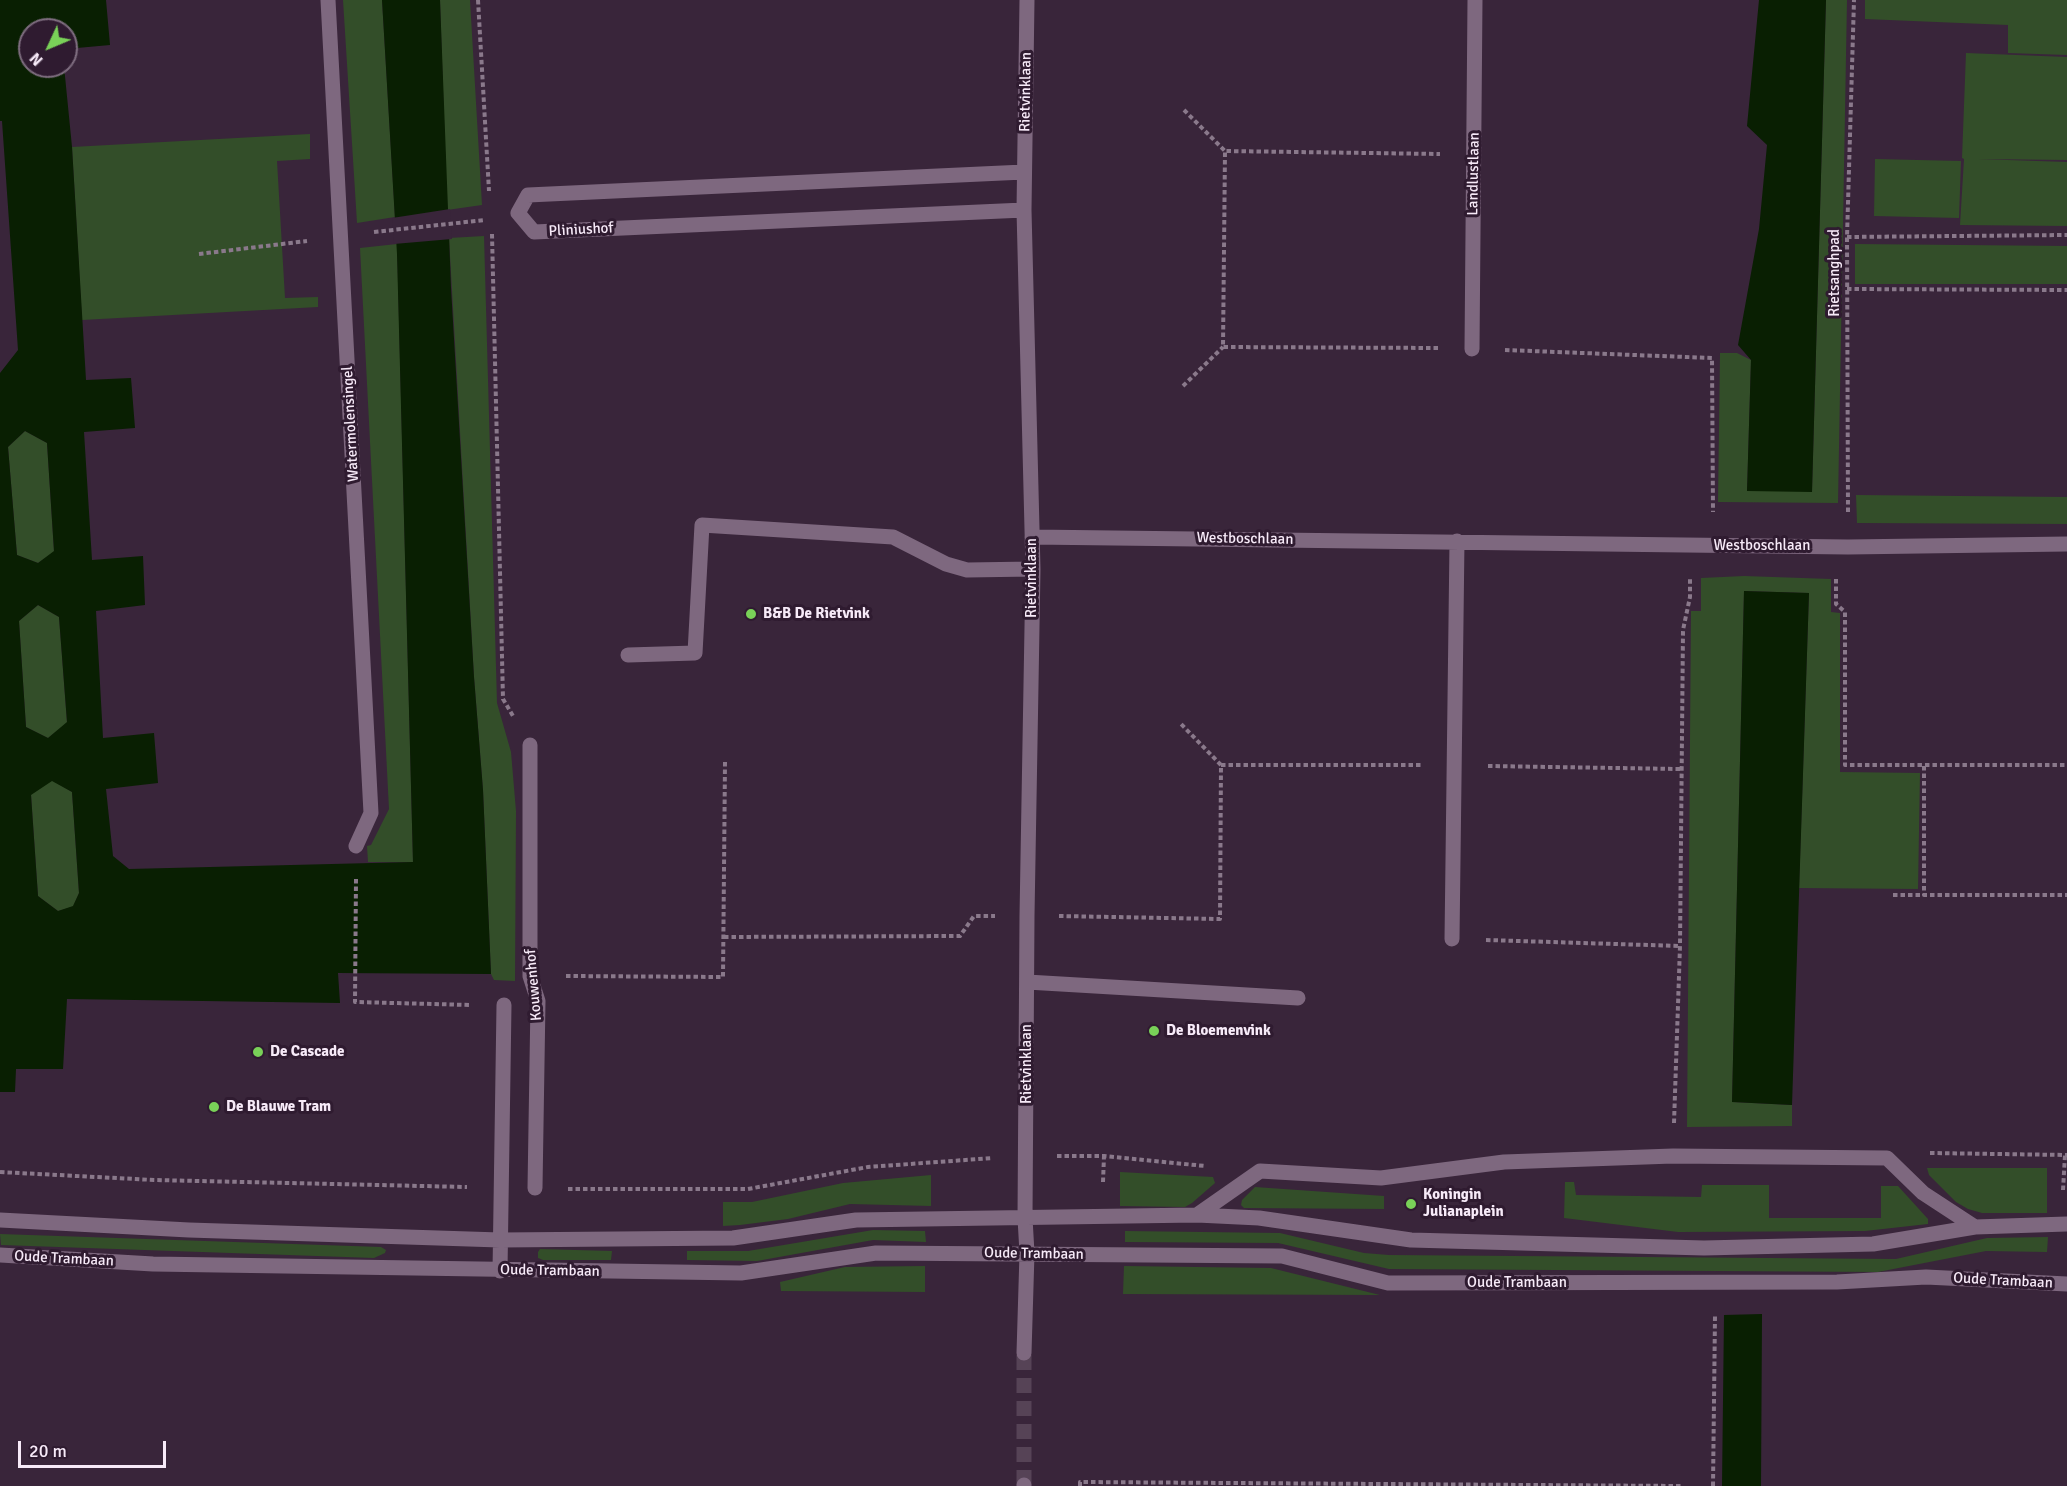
<!DOCTYPE html>
<style>
body{margin:0}
#map{position:relative;width:2067px;height:1486px;overflow:hidden;background:#39253a;font-family:Signika,sans-serif}
canvas{display:block}
.north{position:absolute;left:18px;top:18px;width:60px;height:60px;box-sizing:border-box;background:#2f1b30;border:2px solid #7f6e80;border-radius:50%;rotate:226deg;font-size:16px;font-weight:700;line-height:24px;text-align:center;color:#f7eaf8}
.north::after{content:'';display:block;margin:auto;width:21px;height:27px;background:#79d158;clip-path:polygon(50% 0,100% 100%,50% 72%,0 100%)}
.scale{position:absolute;left:18px;top:1441px;width:148px;height:27px;box-sizing:border-box;border:3px solid #f7eaf8;border-top:0;padding-left:8px;font-size:18px;line-height:21px;white-space:nowrap;color:#f7eaf8;-webkit-text-stroke:4px #2f1b30;paint-order:stroke}
</style>
<div id="map">
<canvas width="2067" height="1486"></canvas>
<div class="north">N</div>
<div class="scale">20 m</div>
</div>
<script>
const context = document.querySelector('canvas').getContext('2d');
context.lineJoin = 'round';
function paint(path, color) {
  context.fillStyle = color;
  context.fill(path, 'evenodd');
}
function stroke(path, color, width, dash) {
  context.strokeStyle = color;
  context.lineWidth = width;
  context.lineCap = dash ? 'butt' : 'round';
  context.setLineDash(dash || []);
  context.stroke(path);
}
function write(font, color, halo, rows, align = 'center') {
  context.font = font + ' Signika,sans-serif';
  context.lineWidth = 6;
  context.setLineDash([]);
  context.textBaseline = 'middle';
  context.strokeStyle = halo;
  context.fillStyle = color;
  for (const [text, x, y, turn = 0] of rows) {
    context.save();
    context.translate(x, y);
    context.rotate((+turn || 0) * Math.PI / 180);
    context.textAlign = isNaN(turn) ? turn : align;
    if (halo) context.strokeText(text, 0, 0);
    context.fillText(text, 0, 0);
    context.restore();
  }
}
paint(new Path2D(`
 M 343,0 L 382,0 L 395,217 L 357,223 Z
 M 440,0 L 470,0 L 482,205 L 447,210 Z
 M 1826,0 L 1847,0 L 1838,503 L 1718,502 L 1720,353 L 1737,353 L 1751,360 L 1747,491 L 1812,491 Z
 M 1865,0 L 2067,0 L 2067,55 L 2008,53 L 2008,25 L 1865,19 Z
 M 1966,53 L 2067,57 L 2067,160 L 1978,159 L 2067,162 L 2067,226 L 1960,225 L 1964,159 L 1962,158 Z
 M 310,134 L 310,159 L 277,161 L 285,298 L 318,297 L 318,307 L 82,320 L 72,147 Z
 M 1875,159 L 1961,161 L 1959,218 L 1874,216 Z
 M 484,236 L 497,703 L 511,752 L 516,811 L 515,981 L 494,980 L 491,974 L 483,790 L 474,677 L 449,238 Z
 M 397,244 L 413,862 L 368,862 L 367,846 L 371,845 L 389,809 L 360,248 Z
 M 1855,244 L 2067,246 L 2067,284 L 1855,284 Z
 M 25,431 L 47,443 L 54,552 L 38,563 L 17,555 L 8,447 Z
 M 1856,495 L 2067,497 L 2067,524 L 1857,523 Z
 M 1744,576 L 1831,579 L 1831,612 L 1840,613 L 1840,772 L 1920,773 L 1918,889 L 1799,888 L 1809,593 L 1744,591 L 1732,1102 L 1792,1105 L 1792,1126 L 1687,1127 L 1691,611 L 1701,611 L 1701,578 Z
 M 38,605 L 59,617 L 67,723 L 48,738 L 26,727 L 19,621 Z
 M 52,780 L 72,792 L 79,893 L 73,907 L 58,911 L 38,896 L 31,794 Z
 M 1927,1168 L 2047,1168 L 2047,1213 L 1982,1213 L 1968,1209 L 1956,1202 L 1929,1175 Z
 M 1120,1172 L 1213,1177 L 1215,1183 L 1192,1203 L 1185,1207 L 1120,1206 Z
 M 931,1175 L 931,1206 L 850,1204 L 788,1219 L 740,1225 L 723,1226 L 723,1202 L 752,1202 L 843,1183 Z
 M 1565,1182 L 1574,1182 L 1576,1195 L 1701,1197 L 1702,1185 L 1769,1185 L 1769,1218 L 1881,1218 L 1881,1186 L 1898,1186 L 1928,1219 L 1928,1224 L 1865,1231 L 1678,1232 L 1564,1218 Z
 M 1255,1187 L 1384,1196 L 1384,1209 L 1244,1208 L 1241,1205 L 1242,1200 Z
 M 873,1230 L 925,1231 L 926,1242 L 873,1240 L 757,1261 L 687,1260 L 687,1251 L 748,1251 Z
 M 1125,1231 L 1280,1233 L 1364,1253 L 1389,1255 L 1896,1259 L 1987,1238 L 2048,1237 L 2047,1252 L 1986,1251 L 1878,1272 L 1389,1269 L 1278,1243 L 1125,1242 Z
 M 0,1234 L 381,1247 L 386,1250 L 385,1253 L 374,1258 L 1,1245 Z
 M 540,1249 L 612,1251 L 611,1260 L 543,1260 L 538,1258 L 538,1252 Z
 M 925,1266 L 925,1292 L 781,1291 L 780,1282 L 845,1267 Z
 M 1124,1266 L 1271,1268 L 1380,1295 L 1123,1294 Z`), '#334e29');
paint(new Path2D(`
 M 0,0 L 106,0 L 110,45 L 66,49 L 66,30 L 30,30 L 30,66 L 64,66 L 72,147 L 86,380 L 131,378 L 135,428 L 84,432 L 92,560 L 143,556 L 145,605 L 96,611 L 103,738 L 154,733 L 158,783 L 106,789 L 113,856 L 129,869 L 413,862 L 397,254 L 382,0 L 440,0 L 451,288 L 474,677 L 483,790 L 491,974 L 338,973 L 340,1003 L 67,999 L 63,1069 L 16,1069 L 15,1092 L 0,1092 L 0,373 L 18,350 L 2,121 L 0,121 ZM 25,431 L 47,443 L 54,551 L 38,563 L 17,555 L 8,447 ZM 38,605 L 59,617 L 67,722 L 48,738 L 26,727 L 19,621 ZM 52,781 L 72,792 L 79,893 L 73,906 L 58,911 L 38,896 L 31,795 Z
 M 1759,0 L 1826,0 L 1812,492 L 1747,491 L 1751,360 L 1738,345 L 1759,229 L 1767,145 L 1747,126 Z
 M 1744,591 L 1809,593 L 1792,1105 L 1732,1102 Z
 M 1762,1314 L 1761,1486 L 1722,1486 L 1724,1315 Z`), '#091f02');
paint(new Path2D(`
 M 450,209 L 452,239 L 394,244 L 392,218 Z`), '#39253a');
stroke(new Path2D(`
 M 1024,1485 L 1024,1353`), '#564356', 15, [15, 8]);
stroke(new Path2D(`
 M 478,0 L 489,191
 M 1184,110 L 1225,151
 M 374,232 L 485,220
 M 492,234 L 503,699 L 513,716
 M 1847,237 L 2067,235
 M 199,254 L 307,241
 M 1847,289 L 2067,290
 M 1438,348 L 1223,347 L 1225,151 L 1440,154
 M 1505,350 L 1712,358 L 1713,512
 M 1183,386 L 1223,347
 M 1848,512 L 1847,237 L 1854,0
 M 1836,579 L 1836,604 L 1845,612 L 1845,765 L 2067,765
 M 1221,765 L 1421,765
 M 1488,766 L 1680,769
 M 1924,766 L 1924,895 L 2067,895
 M 356,879 L 355,1002 L 471,1005
 M 1893,895 L 1924,895
 M 1059,916 L 1220,919 L 1221,765 L 1181,724
 M 724,937 L 960,936 L 974,916 L 995,916
 M 1486,940 L 1680,946
 M 566,976 L 723,977 L 725,762
 M 1674,1123 L 1680,946 L 1683,630 L 1690,597 L 1690,579
 M 1930,1153 L 2067,1155
 M 1057,1156 L 1104,1156 L 1205,1166
 M 0,1172 L 154,1180 L 467,1187
 M 1103,1182 L 1104,1156
 M 568,1189 L 748,1189 L 868,1167 L 993,1158
 M 2063,1190 L 2065,1155
 M 1080,1486 L 1080,1482 L 1683,1486
 M 1713,1486 L 1715,1316`), '#8a798b', 4, [4.5, 3]);
stroke(new Path2D(`
 M 328,0 L 371,813 L 356,846
 M 1024,172 L 528,195 L 518,213 L 534,232 L 1024,210
 M 1472,349 L 1475,0
 M 1032,537 L 1848,547 L 2067,544
 M 628,655 L 695,653 L 702,525 L 893,537 L 946,564 L 967,570 L 1033,569
 M 530,745 L 530,976 L 538,1001 L 535,1188
 M 1452,939 L 1457,541
 M 1027,982 L 1298,998
 M 1197,1215 L 1260,1171 L 1381,1178 L 1504,1162 L 1673,1156 L 1887,1158 L 1923,1193 L 1975,1227
 M 0,1220 L 189,1230 L 500,1240 L 733,1238 L 856,1220 L 1197,1215 L 1259,1218 L 1411,1240 L 1704,1248 L 1873,1244 L 1975,1227 L 2067,1224
 M 0,1255 L 153,1264 L 741,1273 L 876,1253 L 1282,1256 L 1388,1283 L 1837,1282 L 1926,1277 L 2067,1284
 M 500,1271 L 504,1005
 M 1024,1353 L 1027,1253 L 1025,1218 L 1027,916 L 1033,569 L 1024,210 L 1027,0
 M 1024,1486 L 1024,1485`), '#7e687f', 15);
for (const [x, y, r, color] of [
 [751,614,6,"#79d158"],
 [1154,1031,6,"#79d158"],
 [258,1052,6,"#79d158"],
 [214,1107,6,"#79d158"],
 [1411,1204,6,"#79d158"]
]) {
  const dot = new Path2D();
  dot.arc(x, y, r, 0, 2 * Math.PI);
  context.fillStyle = color;
  context.fill(dot);
  stroke(dot, '#2f1b30', 2);
}
write('15px', '#f7eaf8', '#2f1b30', [
 ["Rietvinklaan",1026,92,-89],
 ["Landlustlaan",1474,174,-89],
 ["Pliniushof",581,230,-3],
 ["Rietsanghpad",1835,273,-90],
 ["Watermolensingel",351,424,-93],
 ["Westboschlaan",1245,539,1],
 ["Westboschlaan",1762,546],
 ["Rietvinklaan",1032,578,-90],
 ["Kouwenhof",534,985,-95],
 ["Rietvinklaan",1027,1064,-90],
 ["Oude Trambaan",1034,1254,1],
 ["Oude Trambaan",64,1259,3],
 ["Oude Trambaan",550,1271,1],
 ["Oude Trambaan",2003,1281,3],
 ["Oude Trambaan",1517,1283]
]);
write('bold 15px', '#f7eaf8', '#2f1b30', [
 ["B&B De Rietvink",763,614],
 ["De Bloemenvink",1166,1031],
 ["De Cascade",270,1052],
 ["De Blauwe Tram",226,1107],
 ["Koningin",1423,1195],
 ["Julianaplein",1423,1212]
], 'left');
</script>
